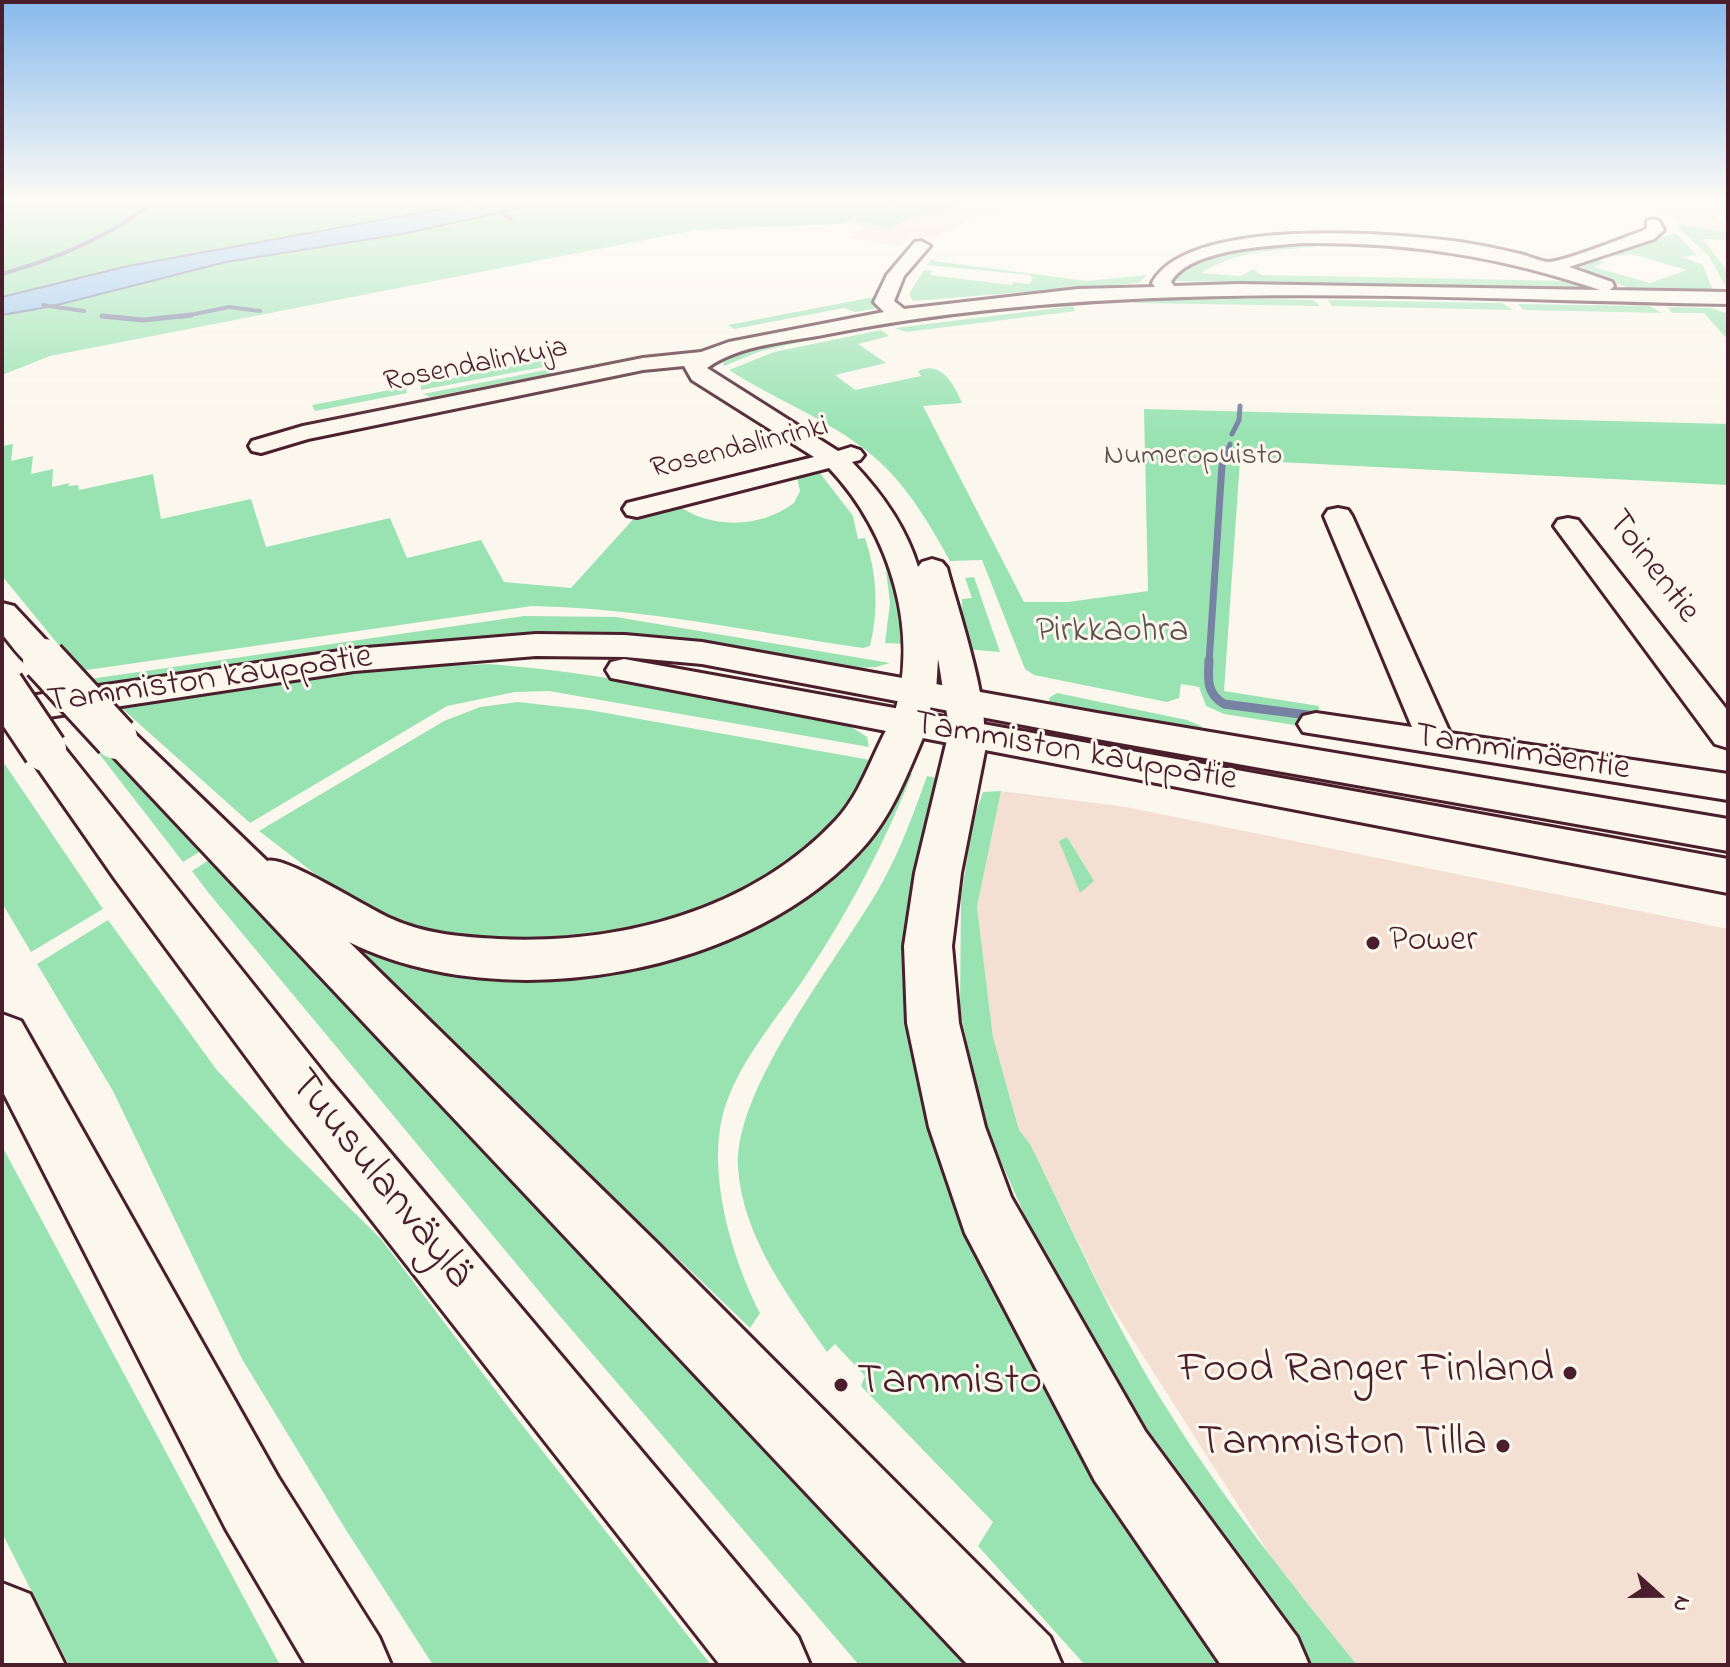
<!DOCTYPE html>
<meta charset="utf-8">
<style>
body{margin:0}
#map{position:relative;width:1730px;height:1667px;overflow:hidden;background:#fbf7ec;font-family:"Indie Flower",sans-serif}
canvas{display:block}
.frame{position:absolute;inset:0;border:4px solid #4a1f2b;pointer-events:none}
.north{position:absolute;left:1618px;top:1555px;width:80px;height:80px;-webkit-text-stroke:6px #fbf7ec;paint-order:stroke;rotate:111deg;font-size:22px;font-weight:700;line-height:32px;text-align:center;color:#4a1f2b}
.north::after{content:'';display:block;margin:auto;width:28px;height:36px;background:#4a1f2b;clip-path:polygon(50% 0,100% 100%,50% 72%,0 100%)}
</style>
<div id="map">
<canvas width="1730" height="1667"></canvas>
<div class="frame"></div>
<div class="north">N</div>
</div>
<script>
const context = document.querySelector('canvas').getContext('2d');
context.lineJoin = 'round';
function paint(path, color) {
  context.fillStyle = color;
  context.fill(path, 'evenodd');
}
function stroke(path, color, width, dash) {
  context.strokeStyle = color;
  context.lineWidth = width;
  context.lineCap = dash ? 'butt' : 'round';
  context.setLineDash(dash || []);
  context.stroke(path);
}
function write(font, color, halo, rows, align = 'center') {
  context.font = font + ' "Indie Flower",sans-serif';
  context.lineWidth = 6;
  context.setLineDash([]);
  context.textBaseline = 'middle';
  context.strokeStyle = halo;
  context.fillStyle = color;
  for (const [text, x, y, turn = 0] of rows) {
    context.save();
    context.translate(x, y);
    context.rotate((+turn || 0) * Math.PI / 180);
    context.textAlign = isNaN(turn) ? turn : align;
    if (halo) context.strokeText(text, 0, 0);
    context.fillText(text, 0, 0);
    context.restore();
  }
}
paint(new Path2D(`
 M 901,200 L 997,200 L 1015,205 L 972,219 L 931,239 L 915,236 L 898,246 L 850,238 L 865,228 L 842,224 Z
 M 1627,200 L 1728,200 L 1728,211 L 1713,219 L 1728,222 L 1728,233 L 1680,224 L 1668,212 L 1654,211 L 1646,204 Z
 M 1001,791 L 1126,807 L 1728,929 L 1728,1665 L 1357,1665 L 1273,1560 L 1103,1293 L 1030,1144 L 1019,1130 L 993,1037 L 977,907 Z`), '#f4e0d3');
paint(new Path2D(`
 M 2,200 L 491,200 L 128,266 L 2,297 Z
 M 585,200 L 901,200 L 882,208 L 914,200 L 974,202 L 934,213 L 923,213 L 890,228 L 855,221 L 857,217 L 842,224 L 696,230 L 50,356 L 2,375 L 2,315 L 53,306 L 226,262 L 402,234 L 525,207 Z
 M 1680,224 L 1728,233 L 1728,240 L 1703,239 L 1728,272 L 1728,291 L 1709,256 L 1678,228 Z
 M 1671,234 L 1677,234 L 1697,255 L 1683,257 L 1703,265 L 1713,291 L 1629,288 L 1576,268 L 1598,259 L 1604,263 L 1593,267 L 1650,283 L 1687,270 L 1631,254 L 1607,257 Z
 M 1307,241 L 1316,247 C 1279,250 1233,251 1202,273 L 1240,276 L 1254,269 L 1261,275 L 1567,281 L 1564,277 L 1603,288 L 1170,281 L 1188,263 L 1236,248 Z
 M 932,259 L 935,259 L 933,261 L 1087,281 L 1148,275 L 1138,283 L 1127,284 L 913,301 L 909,294 L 924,270 L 932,271 L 930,275 L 1011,285 L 1014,282 L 1029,284 L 1033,279 L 1030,275 L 926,265 Z
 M 879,296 L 878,308 L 855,312 L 844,308 L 734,329 L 728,325 Z
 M 1211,298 L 1313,300 L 1320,306 L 1135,303 L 1131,300 Z
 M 1328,300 L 1502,303 L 1513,310 L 1332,306 Z
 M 1518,304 L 1649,306 L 1662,313 L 1523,310 Z
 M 1073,306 L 1076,311 L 906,332 L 895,328 Z
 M 1667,307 L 1712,308 L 1728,314 L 1728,340 L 1704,313 L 1672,313 Z
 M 863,328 L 761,351 L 724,366 L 723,364 C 733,342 836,332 863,328 Z
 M 881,330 L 889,336 L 858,344 L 886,363 L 835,375 L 855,390 L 921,376 L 918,371 C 941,360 954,384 962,403 L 923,406 L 1024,602 L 1068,602 L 1148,591 L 1144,409 L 1728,424 L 1728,485 L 1240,460 L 1224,691 L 1319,706 L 1319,718 L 1307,727 L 1224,714 L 1206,706 L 1199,687 L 1181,684 L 1179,698 L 1167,702 L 1034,675 L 1025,669 L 982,560 L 950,561 C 929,523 907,485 873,456 C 831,420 775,400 729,370 L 774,352 Z
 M 545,360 L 549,366 L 421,390 L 421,384 Z
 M 551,369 L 554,373 L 430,397 L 423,394 Z
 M 405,387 L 407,393 L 315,411 L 312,405 Z
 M 13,444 L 11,461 L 33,456 L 31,474 L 53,469 L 52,487 L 70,483 L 68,486 L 78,485 L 79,490 L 153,474 L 161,519 L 251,499 L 266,547 L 390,518 L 407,558 L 481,540 L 504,582 L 571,588 L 636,516 L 676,504 C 710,530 761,528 794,503 L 800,491 L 797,477 L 820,473 L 853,516 L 858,539 L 865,538 C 877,574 879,609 870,646 L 863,648 C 752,632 644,608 532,606 L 80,671 L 2,576 L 2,446 Z
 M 885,562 L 894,562 L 906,644 L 885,643 L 890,603 Z
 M 974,577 L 1000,652 L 964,649 L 963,646 L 962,599 L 972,598 L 965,578 Z
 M 524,616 L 616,617 L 890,663 L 876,667 L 840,669 L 666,642 L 98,687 L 90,679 Z
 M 489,664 C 609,673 727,700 845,723 L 867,737 L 869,747 L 549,691 L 515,692 L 447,706 L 250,823 L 117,704 L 339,671 Z
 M 1057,693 L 1187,720 L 1203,727 L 1193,730 L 1048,704 L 1050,697 Z
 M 518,702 L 589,710 L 876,761 L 861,796 L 782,873 L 674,923 L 533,945 L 445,934 L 388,919 L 340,893 L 259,831 L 444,721 L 480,707 Z
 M 105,747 L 204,849 L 183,862 L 97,751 Z
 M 2,760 L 103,909 L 31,952 L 2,903 Z
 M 904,772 L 912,774 C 885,842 851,907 811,968 C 784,1010 748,1049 729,1096 C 702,1159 730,1255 760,1313 L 750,1328 L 365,958 L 366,947 L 404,958 L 725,931 Z
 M 927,776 L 936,778 L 936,805 L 911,1006 L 1229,1665 L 1085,1665 L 978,1546 L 993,1522 L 861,1386 L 865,1376 L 835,1344 L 827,1352 C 789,1297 743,1238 738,1168 C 733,1087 842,955 882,883 C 901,849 914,812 927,776 Z
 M 1001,791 L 977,907 L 993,1037 L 1019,1130 L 1030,1144 C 1075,1235 1116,1330 1171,1415 C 1226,1503 1292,1584 1357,1665 L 1309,1665 L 1246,1584 L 1065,1308 L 986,1127 L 960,1011 L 961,898 L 973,820 L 983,792 Z
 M 1067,837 L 1094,881 L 1080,893 L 1059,841 Z
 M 212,858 L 995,1665 L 859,1665 L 553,1308 L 207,891 L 192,871 Z
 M 108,920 L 216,1069 L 285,1144 L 381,1239 L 515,1416 L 711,1665 L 433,1665 L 346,1530 L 242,1359 L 113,1091 L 37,964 Z
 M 2,1146 L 280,1665 L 69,1665 L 2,1533 Z`), '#99e3b3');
const water = new Path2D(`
 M 491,200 L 585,200 L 525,207 L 402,234 L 226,262 L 53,306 L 2,315 L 2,297 L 128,266 Z`);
paint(water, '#96c4f1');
stroke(water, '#7882a2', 2);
stroke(new Path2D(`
 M 499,212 L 511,219
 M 2,274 C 58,258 110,237 156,200
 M 43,305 L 84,311
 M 102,316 L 106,317
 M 180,317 L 229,307 L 260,311`), '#7882a2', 4);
stroke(new Path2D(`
 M 102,316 L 143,320 L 191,315
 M 1232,434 L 1239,420 L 1240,406
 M 1222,467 L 1230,444`), '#7882a2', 5);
stroke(new Path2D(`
 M 1209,662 L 1222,465`), '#7882a2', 7);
stroke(new Path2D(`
 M 1209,660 C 1208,679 1206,693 1224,704 L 1315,716`), '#7882a2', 9);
const minor = new Path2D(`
 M 1653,219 L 1659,221 L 1664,230 L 1654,239 L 1569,267 L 1612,282 L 1614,286 L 1610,290 L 1728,292 L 1728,304 C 1431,299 1121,276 828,334 C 789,342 740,344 707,368 L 838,451 L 851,447 L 860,450 L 864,455 L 860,460 L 852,462 C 881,492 906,527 918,567 L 922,562 L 932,559 L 942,562 L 947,568 C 955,600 996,721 981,744 L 968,748 L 955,744 C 948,733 942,678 938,659 L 936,692 L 922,732 L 909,735 L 896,732 L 891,724 C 923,637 891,533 829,468 L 637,517 L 627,515 L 623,509 L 627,503 L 814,457 L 692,380 L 684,366 L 643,370 L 308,439 L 261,453 L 252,451 L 249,446 L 252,441 L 303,426 L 643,358 L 701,352 L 729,342 L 884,312 L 874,302 L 887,275 L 915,242 L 921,241 L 930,246 L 904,276 L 894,301 L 904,309 L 1078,289 L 1155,287 L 1152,283 C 1188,216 1394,233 1460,242 C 1480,245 1500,249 1520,254 C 1529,256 1541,262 1549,262 C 1566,261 1623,238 1642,231 L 1647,228 L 1647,221 ZM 1303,243 C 1409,242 1499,256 1600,290 L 1239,284 L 1174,286 L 1171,282 C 1189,249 1269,246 1303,243 Z
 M 1338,508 L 1348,510 L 1352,516 L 1450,733 L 1728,774 L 1728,800 L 1303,732 L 1298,724 L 1303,716 L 1316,713 L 1412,727 L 1324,516 L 1328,510 Z
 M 1568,518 L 1578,520 L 1728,711 L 1728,748 L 1715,744 L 1554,526 L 1558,520 Z`);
const major = new Path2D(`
 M 536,634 L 625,635 L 702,642 L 1097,713 L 1728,819 L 1728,851 L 1097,739 L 702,664 L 625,657 L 536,656 L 354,671 L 2,724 L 2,700 L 354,649 Z
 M 624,659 L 1728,859 L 1728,893 L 611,678 L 606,670 L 611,662 Z`);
const highway = new Path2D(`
 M 2,603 L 14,606 L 57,652 L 62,660 L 57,668 C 29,675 19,654 2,634 Z
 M 909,711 L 923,715 L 929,724 C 911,764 896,809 867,843 C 753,975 504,1019 349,942 L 659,1245 L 1050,1637 L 1062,1665 L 968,1665 L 96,738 L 102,729 L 116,725 L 130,729 L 267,861 C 285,855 368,909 392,919 C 425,934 463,937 498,939 C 619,945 751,911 836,820 C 864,790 873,749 895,715 Z
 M 968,723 L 982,727 L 988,736 L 961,873 L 952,946 L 959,1023 L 985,1127 L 1011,1197 L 1145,1431 L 1297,1637 L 1309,1665 L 1221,1665 L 1095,1481 L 965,1233 L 929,1127 L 907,1023 L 904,946 L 915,873 L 948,736 L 954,727 Z
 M 45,737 L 59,741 L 330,1081 L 798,1637 L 810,1665 L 720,1665 L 290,1116 L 115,879 L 25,750 L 31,741 Z
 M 2,1014 L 21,1021 L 278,1477 L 379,1637 L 391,1665 L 306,1665 L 226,1529 L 2,1090 Z
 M 2,1583 L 30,1594 L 65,1665 L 2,1665 Z`);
stroke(minor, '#4a1f2b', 6);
stroke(major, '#4a1f2b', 6);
stroke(highway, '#4a1f2b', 6);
paint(minor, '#fbf7ec');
paint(major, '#fbf7ec');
paint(highway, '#fbf7ec');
const highwayBridge = new Path2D(`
 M 44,660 L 116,738
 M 2,686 L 45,750`);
stroke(highwayBridge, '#4a1f2b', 48, []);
stroke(highwayBridge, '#fbf7ec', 42);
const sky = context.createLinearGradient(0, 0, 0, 433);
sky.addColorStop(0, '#87baec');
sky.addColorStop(0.46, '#fdfbf6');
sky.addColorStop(1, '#fdfbf600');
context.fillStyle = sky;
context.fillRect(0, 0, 1730, 433);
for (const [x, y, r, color] of [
 [1373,943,8,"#4a1f2b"],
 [1570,1373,8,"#4a1f2b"],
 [841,1385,8,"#4a1f2b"],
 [1503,1446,8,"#4a1f2b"]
]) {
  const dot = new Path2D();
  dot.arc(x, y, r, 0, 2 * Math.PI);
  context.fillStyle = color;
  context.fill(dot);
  stroke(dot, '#fbf7ec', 3);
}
write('30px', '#4a1f2b', '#fbf7ec', [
 ["Rosendalinkuja",476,367,-11],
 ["Rosendalinrinki",740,450,-14]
]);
write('30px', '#5e504d', '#fbf7ec', [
 ["Numeropuisto",1193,458]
]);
write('36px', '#4a1f2b', '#fbf7ec', [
 ["Toinentie",1651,568,53],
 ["Tammiston kauppatie",210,682,-8],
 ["Tammiston kauppatie",1075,754,10],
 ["Tammimäentie",1522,755,9]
]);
write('36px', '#5e504d', '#fbf7ec', [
 ["Pirkkaohra",1112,634]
]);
write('36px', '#4a1f2b', '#fbf7ec', [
 ["Power",1389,943]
], 'left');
write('44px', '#4a1f2b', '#fbf7ec', [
 ["Tuusulanväylä",378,1181,51]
]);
write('44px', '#4a1f2b', '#fbf7ec', [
 ["Food Ranger Finland",1554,1373],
 ["Tammisto",857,1385,"left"],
 ["Tammiston Tilla",1487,1446]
], 'right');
</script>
